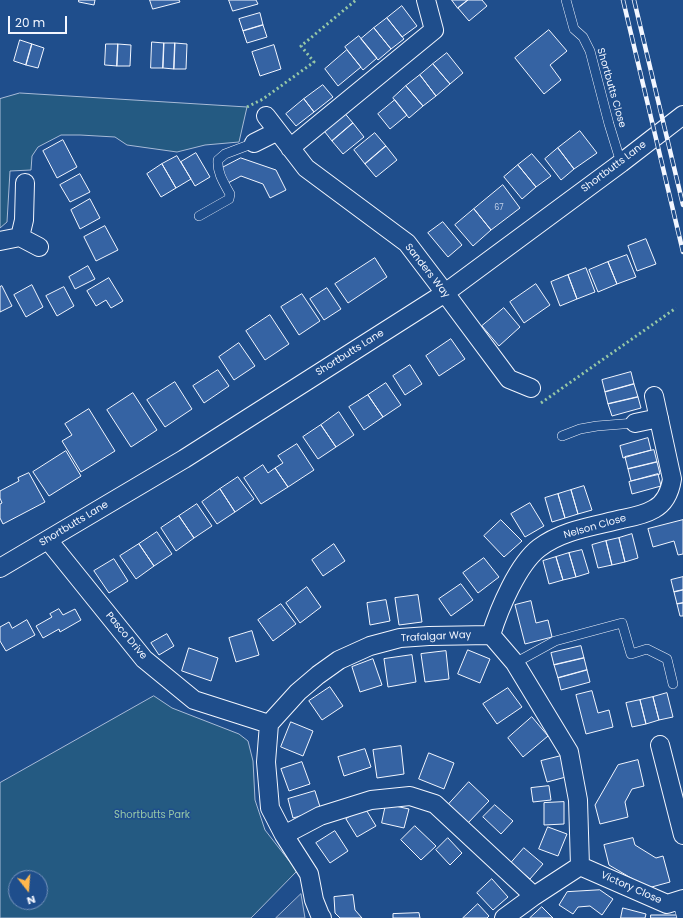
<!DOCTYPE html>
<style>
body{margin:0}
#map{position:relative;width:683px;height:918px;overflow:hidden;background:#1f4e8c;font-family:Poppins,sans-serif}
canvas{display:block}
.north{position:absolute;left:8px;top:870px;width:40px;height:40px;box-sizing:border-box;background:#1f4e8c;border:1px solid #7391ba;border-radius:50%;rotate:163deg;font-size:11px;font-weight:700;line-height:16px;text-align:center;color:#f2f6ff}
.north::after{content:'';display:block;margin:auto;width:14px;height:18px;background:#ffb74d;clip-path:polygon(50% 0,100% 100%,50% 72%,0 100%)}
.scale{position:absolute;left:8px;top:16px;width:59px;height:18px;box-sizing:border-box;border:2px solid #f2f6ff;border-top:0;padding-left:5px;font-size:12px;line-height:14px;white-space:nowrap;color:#f2f6ff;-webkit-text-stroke:3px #1f4e8c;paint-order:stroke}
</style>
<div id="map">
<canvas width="683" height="918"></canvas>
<div class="north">N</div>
<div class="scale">20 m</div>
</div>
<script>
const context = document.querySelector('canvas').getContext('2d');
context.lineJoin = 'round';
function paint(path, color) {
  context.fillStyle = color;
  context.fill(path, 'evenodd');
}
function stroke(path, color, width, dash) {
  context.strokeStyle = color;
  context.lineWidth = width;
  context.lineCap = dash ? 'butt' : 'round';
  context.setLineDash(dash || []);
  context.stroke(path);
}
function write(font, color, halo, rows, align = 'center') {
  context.font = font + ' Poppins,sans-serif';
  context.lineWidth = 3;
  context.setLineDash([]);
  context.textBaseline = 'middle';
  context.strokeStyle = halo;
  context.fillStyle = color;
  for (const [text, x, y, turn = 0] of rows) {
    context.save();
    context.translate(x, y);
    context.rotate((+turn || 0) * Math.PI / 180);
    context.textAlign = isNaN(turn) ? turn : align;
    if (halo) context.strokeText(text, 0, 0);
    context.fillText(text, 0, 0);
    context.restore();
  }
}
const green = new Path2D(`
 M 20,93 L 247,107 L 239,142 L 205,145 L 177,152 L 127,145 L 115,137 L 80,135 L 61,135 L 38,147 L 32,156 L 31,170 L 10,171 L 7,222 L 0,228 L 0,99 Z
 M 154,696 L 172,708 L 239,734 L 248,741 L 253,761 L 255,800 L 265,830 L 297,871 L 251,918 L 0,918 L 0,783 ZM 16,878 L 40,878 L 40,902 L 16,902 Z`);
paint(green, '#245a82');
stroke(green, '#a8bbd7', 1);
const parking = new Path2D(`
 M 301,894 L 305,918 L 276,918 Z`);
paint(parking, '#305b95');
stroke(parking, '#a8bbd7', 1);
const building = new Path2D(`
 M 79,0 L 95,0 L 94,5 L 79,2 Z
 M 150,0 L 179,0 L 180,2 L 153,9 Z
 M 229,0 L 256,0 L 258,4 L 233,11 Z
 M 452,0 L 468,0 L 458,8 Z
 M 468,0 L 482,0 L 487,6 L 469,21 L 458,8 Z
 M 402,6 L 417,26 L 402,37 L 387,18 Z
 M 260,13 L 263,25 L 243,31 L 239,19 Z
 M 387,18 L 404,39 L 391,49 L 374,28 Z
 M 263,25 L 267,37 L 247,43 L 243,31 Z
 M 374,28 L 391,49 L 378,60 L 361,39 Z
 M 549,30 L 567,51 L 550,65 L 561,80 L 544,94 L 515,58 Z
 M 359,36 L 377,58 L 363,70 L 345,47 Z
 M 20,40 L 32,44 L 26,65 L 14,61 Z
 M 152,42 L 164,43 L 163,68 L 151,68 Z
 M 164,43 L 175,43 L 174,69 L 163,68 Z
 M 175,43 L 187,44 L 186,69 L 174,69 Z
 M 32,44 L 44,48 L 38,68 L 26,65 Z
 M 106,44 L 118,44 L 117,66 L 105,65 Z
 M 118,44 L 131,45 L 130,66 L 117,66 Z
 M 274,45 L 281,69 L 260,76 L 252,52 Z
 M 347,50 L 361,67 L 338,86 L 325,69 Z
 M 447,53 L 463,73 L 450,84 L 433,64 Z
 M 433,64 L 450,84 L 436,96 L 420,75 Z
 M 420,75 L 436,96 L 423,106 L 406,86 Z
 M 323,85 L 333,97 L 314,112 L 304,99 Z
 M 406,86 L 423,106 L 409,118 L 393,98 Z
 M 304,99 L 314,112 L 296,126 L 286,114 Z
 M 395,100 L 407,115 L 390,129 L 378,114 Z
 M 342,110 L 353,123 L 332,141 L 321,127 Z
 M 353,123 L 364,137 L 343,154 L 332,141 Z
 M 580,131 L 597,153 L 574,169 L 558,148 Z
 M 375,133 L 386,146 L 365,164 L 354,150 Z
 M 63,140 L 77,167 L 57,178 L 43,151 Z
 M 386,146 L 397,160 L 376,177 L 365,164 Z
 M 558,148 L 574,169 L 561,180 L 545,159 Z
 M 196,153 L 210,177 L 195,186 L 181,162 Z
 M 532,154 L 551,176 L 536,187 L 518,165 Z
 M 177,156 L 191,179 L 176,188 L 162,164 Z
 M 241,158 L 276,170 L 286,190 L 270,198 L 263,184 L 241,176 L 228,183 L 220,169 Z
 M 162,164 L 176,188 L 161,197 L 147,174 Z
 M 518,165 L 536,187 L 522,199 L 504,177 Z
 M 80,174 L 90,192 L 70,202 L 60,185 Z
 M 503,185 L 520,208 L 491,230 L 474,209 Z
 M 90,199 L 100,218 L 80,229 L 71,210 Z
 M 474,209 L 491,230 L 473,246 L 455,225 Z
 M 443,222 L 462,245 L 448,257 L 428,233 Z
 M 105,226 L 118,250 L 96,261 L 84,237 Z
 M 646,239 L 656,264 L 637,271 L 628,246 Z
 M 627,255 L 636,277 L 617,284 L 608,262 Z
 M 375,258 L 387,277 L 348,303 L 335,284 Z
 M 608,262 L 617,284 L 598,292 L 589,270 Z
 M 88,266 L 95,279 L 75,289 L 69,277 Z
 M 586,268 L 595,292 L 577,299 L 568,275 Z
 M 568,275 L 577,299 L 560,306 L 551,282 Z
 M 109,278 L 123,301 L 111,308 L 106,300 L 96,306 L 87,291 Z
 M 536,284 L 550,305 L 524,323 L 510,302 Z
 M 32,285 L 43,307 L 26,317 L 14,295 Z
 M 2,286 L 12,306 L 0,312 L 0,287 Z
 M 64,287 L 74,306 L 57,316 L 46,296 Z
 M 327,288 L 341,309 L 324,320 L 310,299 Z
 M 302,294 L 320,321 L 299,335 L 281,307 Z
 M 504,308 L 520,327 L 499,346 L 482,326 Z
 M 270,315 L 289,344 L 265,360 L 246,331 Z
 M 451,339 L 465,359 L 439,376 L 426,356 Z
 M 239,343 L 255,366 L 234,380 L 219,357 Z
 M 410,365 L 422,384 L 405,395 L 393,376 Z
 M 218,370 L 229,386 L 204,403 L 193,386 Z
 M 631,372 L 634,384 L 605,392 L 602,380 Z
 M 175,382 L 192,409 L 165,427 L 147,400 Z
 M 386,383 L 401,405 L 383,417 L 368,395 Z
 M 634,384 L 638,397 L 608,404 L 605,392 Z
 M 133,393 L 157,430 L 131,447 L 107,410 Z
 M 368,395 L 383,417 L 364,430 L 349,407 Z
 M 638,397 L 641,408 L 612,416 L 608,404 Z
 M 89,409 L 115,451 L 81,472 L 62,441 L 72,435 L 65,424 Z
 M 339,412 L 354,435 L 336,447 L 321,425 Z
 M 321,425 L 336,447 L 318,459 L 303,437 Z
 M 648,438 L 651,450 L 623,458 L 620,446 Z
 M 297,444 L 314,470 L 288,487 L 275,468 L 283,463 L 278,456 Z
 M 654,450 L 657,462 L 628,469 L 625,457 Z
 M 66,451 L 81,476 L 49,496 L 33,472 Z
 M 657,462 L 660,474 L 631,481 L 628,469 Z
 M 263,465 L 268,473 L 275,468 L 288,487 L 261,504 L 244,478 Z
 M 29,473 L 45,502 L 3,524 L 0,518 L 0,504 L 2,503 L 0,498 L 0,491 L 19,481 L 18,478 Z
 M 658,474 L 661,486 L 632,494 L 629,482 Z
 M 238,477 L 254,499 L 235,512 L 220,489 Z
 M 584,486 L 592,510 L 578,514 L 571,490 Z
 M 220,489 L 235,512 L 217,524 L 202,502 Z
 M 571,490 L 578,514 L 565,518 L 558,494 Z
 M 558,494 L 565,518 L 552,522 L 545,498 Z
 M 530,503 L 544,526 L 525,537 L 511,514 Z
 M 197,504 L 212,526 L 194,538 L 179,516 Z
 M 179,516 L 194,538 L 176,551 L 161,528 Z
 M 501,520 L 522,541 L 504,557 L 484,536 Z
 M 683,520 L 683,554 L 678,555 L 674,541 L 653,547 L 648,529 Z
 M 157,532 L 172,554 L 154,566 L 139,544 Z
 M 632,534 L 638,558 L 625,562 L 619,538 Z
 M 619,538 L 625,562 L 612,565 L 606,541 Z
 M 606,541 L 612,565 L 598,568 L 592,545 Z
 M 139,544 L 154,566 L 136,579 L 120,556 Z
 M 334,544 L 345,561 L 323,576 L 312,560 Z
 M 582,550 L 589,573 L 576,577 L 569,553 Z
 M 569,553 L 576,577 L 563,580 L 556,557 Z
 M 556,557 L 563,580 L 549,584 L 543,561 Z
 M 484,558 L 499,577 L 478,593 L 463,573 Z
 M 114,559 L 128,581 L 109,593 L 94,571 Z
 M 683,577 L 683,590 L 674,592 L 671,580 Z
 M 461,584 L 473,600 L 451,616 L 439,599 Z
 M 307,587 L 321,607 L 300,623 L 286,603 Z
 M 683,590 L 683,603 L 677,604 L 674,592 Z
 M 418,595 L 422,622 L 399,625 L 395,598 Z
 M 386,600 L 390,621 L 370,625 L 367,603 Z
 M 531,601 L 536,623 L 548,620 L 552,637 L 525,644 L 515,605 Z
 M 683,603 L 683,616 L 680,616 L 677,604 Z
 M 281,604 L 296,624 L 273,641 L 258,620 Z
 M 59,609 L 63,615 L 75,609 L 81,620 L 60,632 L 59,629 L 43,638 L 36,626 L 52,617 L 50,614 Z
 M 27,620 L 35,635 L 6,651 L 0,641 L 0,627 L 9,622 L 12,628 Z
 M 252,631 L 259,655 L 236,662 L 229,638 Z
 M 167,634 L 174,646 L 159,655 L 151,643 Z
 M 581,646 L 584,658 L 554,665 L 551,653 Z
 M 189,648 L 218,658 L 211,681 L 182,671 Z
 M 468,650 L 490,659 L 480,683 L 458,674 Z
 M 446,651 L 449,679 L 425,682 L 421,654 Z
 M 412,655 L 416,682 L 388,687 L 384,659 Z
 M 584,658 L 587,670 L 558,678 L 554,665 Z
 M 373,659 L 382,685 L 360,692 L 352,667 Z
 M 587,670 L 590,682 L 561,690 L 558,678 Z
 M 330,687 L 343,706 L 322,720 L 309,701 Z
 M 508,688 L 522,707 L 497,724 L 483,704 Z
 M 592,691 L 598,713 L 609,710 L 613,727 L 586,734 L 576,695 Z
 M 667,693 L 673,717 L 659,720 L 653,697 Z
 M 653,697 L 659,720 L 646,724 L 640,700 Z
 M 640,700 L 646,724 L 632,727 L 626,703 Z
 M 532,717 L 548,736 L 523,757 L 508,738 Z
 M 291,722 L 313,731 L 303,756 L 281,747 Z
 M 401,746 L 404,774 L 377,778 L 373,750 Z
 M 365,749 L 371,767 L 344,776 L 338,757 Z
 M 429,753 L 454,763 L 444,789 L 419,779 Z
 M 561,756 L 566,777 L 547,782 L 541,761 Z
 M 638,760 L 644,786 L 632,789 L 625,802 L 628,817 L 600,824 L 595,805 L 618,765 Z
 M 302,762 L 310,784 L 289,791 L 281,769 Z
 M 469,782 L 489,801 L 467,824 L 448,805 Z
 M 549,786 L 551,800 L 533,802 L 531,788 Z
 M 315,791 L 321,810 L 293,818 L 288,799 Z
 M 564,802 L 564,824 L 544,825 L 544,803 Z
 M 386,804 L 409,809 L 404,828 L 382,823 Z
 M 495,805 L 513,821 L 501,834 L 483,817 Z
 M 365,808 L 376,826 L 357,837 L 346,819 Z
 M 415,826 L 436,846 L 421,860 L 401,840 Z
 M 548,827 L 567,834 L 558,856 L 539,849 Z
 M 335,831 L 348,851 L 330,863 L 316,843 Z
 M 448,838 L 462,853 L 450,865 L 436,850 Z
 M 633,838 L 635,845 L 656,858 L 663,856 L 670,882 L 648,888 L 609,865 L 604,845 Z
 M 524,848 L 543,864 L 530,879 L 511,863 Z
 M 492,879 L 508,897 L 493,910 L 477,893 Z
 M 600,890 L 613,899 L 602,915 L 590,906 L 578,907 L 573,914 L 559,905 L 567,892 Z
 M 353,895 L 355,910 L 362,918 L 340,918 L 335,913 L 334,897 Z
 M 478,904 L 489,916 L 487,918 L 463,918 Z
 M 542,907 L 553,918 L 530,918 Z
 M 623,908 L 646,914 L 645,918 L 621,918 Z
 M 419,913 L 420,918 L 393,918 L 393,914 Z
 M 651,915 L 677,915 L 677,918 L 651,918 Z`);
paint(building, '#3563a3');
stroke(building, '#f2f6ff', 1);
const service = new Path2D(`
 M 566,0 L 574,29 L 583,37 L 590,51 L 609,124 L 621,163
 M 199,216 L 229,199 L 230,194 C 224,183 217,173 218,160 L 225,154 L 254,143
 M 562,436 L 580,429 L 597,426 L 635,423
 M 515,663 L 555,641 L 622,623 L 631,654 L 647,649 L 667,659 L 673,684
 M 677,901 L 682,918`);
const minor = new Path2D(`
 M 266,116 L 306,168 L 407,243 L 445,293 L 509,379 L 531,388
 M 254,143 L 276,132
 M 290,148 L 434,30 L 426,0
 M 20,237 L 24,220 L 25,183
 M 0,241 L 20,237 L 39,247
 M 635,423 L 659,418
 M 48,540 L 144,659 L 194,700 L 269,724
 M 0,568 L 184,459 L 445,293 L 621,163 L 683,115
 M 491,635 C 499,609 518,564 539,548 C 562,530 595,526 622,519 C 632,517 644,515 654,509 C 665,503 670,492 672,479 L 654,396
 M 660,745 L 683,835
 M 284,835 L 320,816 L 371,800 L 410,796 L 435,804 L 534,896
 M 580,866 L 667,904 L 683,899
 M 322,918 L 320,915 L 314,900 L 309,874 L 284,835 L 270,808 L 266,762 L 269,724 L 298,692 L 318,675 L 339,660 L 370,646 L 400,638 L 429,636 L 491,635 L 515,663 L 569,752 L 578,800 L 580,866 L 534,896 L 504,918`);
stroke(service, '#f2f6ff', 10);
stroke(minor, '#f2f6ff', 20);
stroke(service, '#1f4e8c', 9);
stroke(minor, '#1f4e8c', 18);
const rail = new Path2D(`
 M 623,0 L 683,252
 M 634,0 L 683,205`);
stroke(rail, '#f2f6ff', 4.5);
stroke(rail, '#1f4e8c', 3, [9]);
stroke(new Path2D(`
 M 247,107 L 263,99 L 314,62 L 301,46 L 356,0
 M 541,403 L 676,308`), '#97c8a6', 3, [2, 3]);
write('8px', '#c3d1e8', null, [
 ["67",499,208]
]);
write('10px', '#f2f6ff', '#1f4e8c', [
 ["Shortbutts Close",611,88,74],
 ["Shortbutts Lane",614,167,-37],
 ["Sanders Way",427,271,52],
 ["Shortbutts Lane",350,353,-32],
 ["Shortbutts Lane",74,524,-31],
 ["Nelson Close",595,527,-16],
 ["Pasco Drive",126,636,50],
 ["Trafalgar Way",436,637,-3],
 ["Victory Close",631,888,24]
]);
write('10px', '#97c8a6', '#1f4e8c', [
 ["Shortbutts Park",152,815]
]);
</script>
